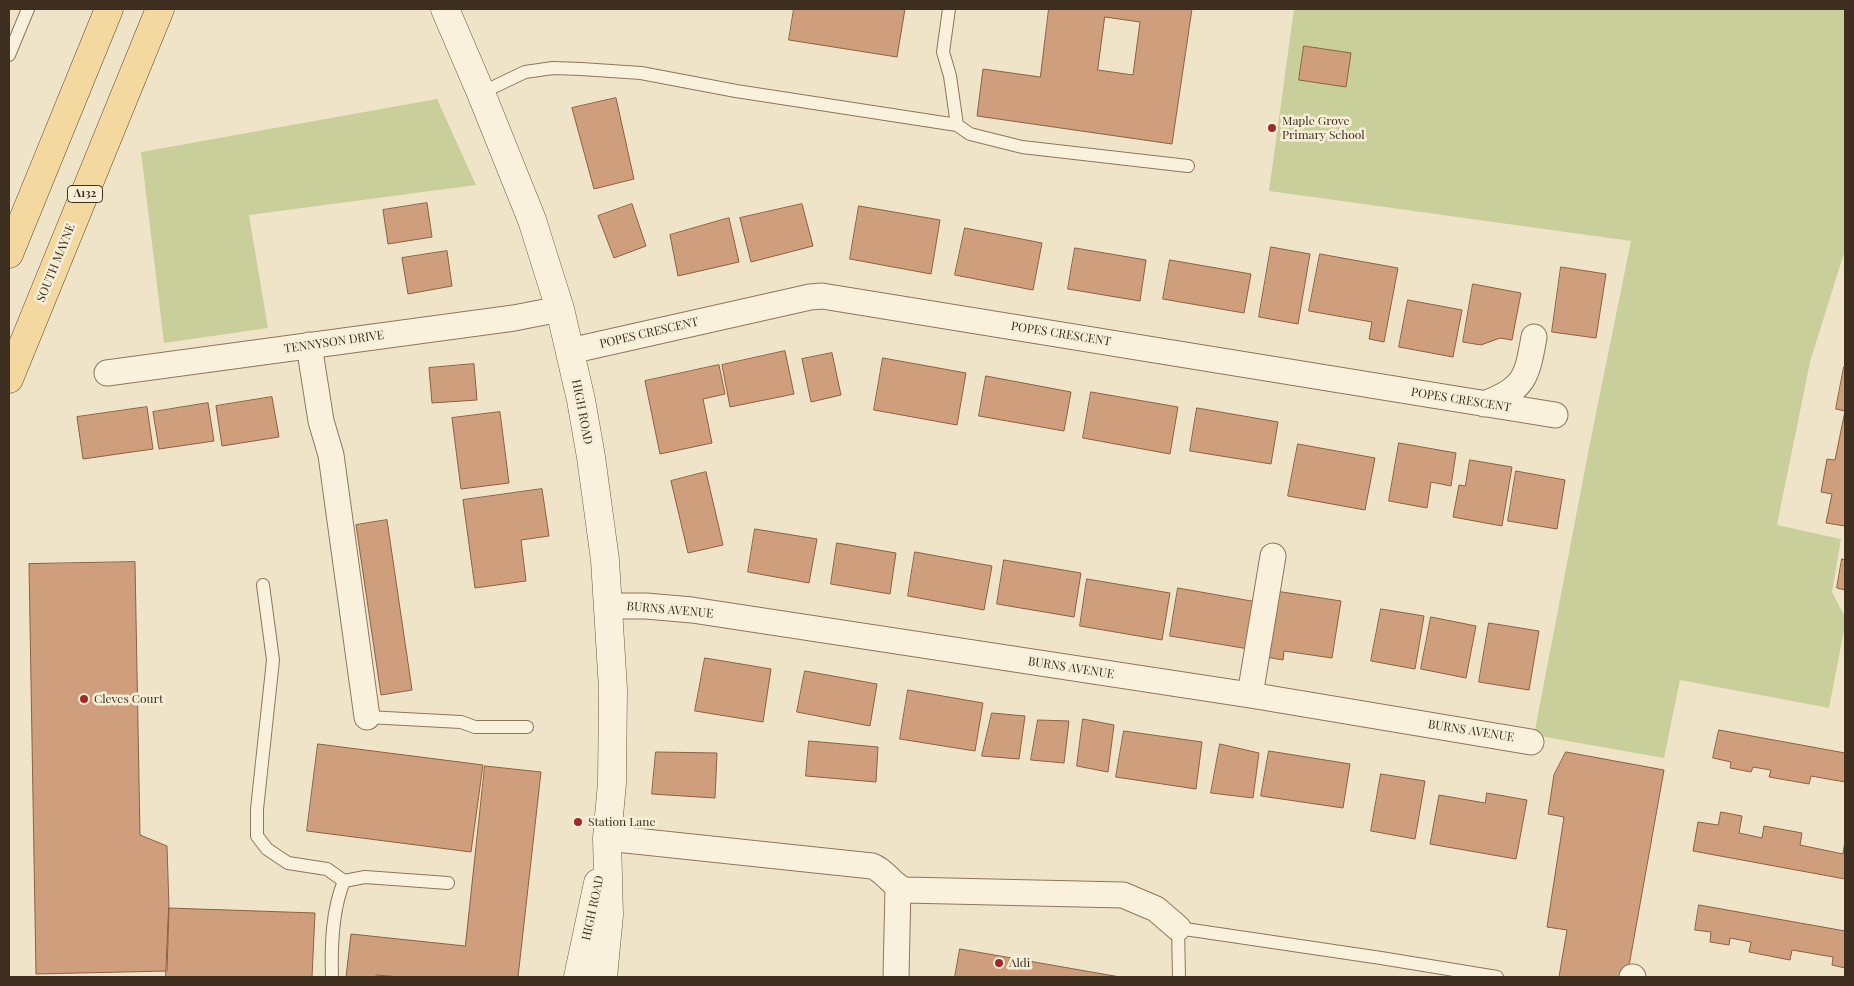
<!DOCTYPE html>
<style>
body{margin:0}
#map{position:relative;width:1854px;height:986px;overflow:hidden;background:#f0e4c8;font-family:"Playfair Display",serif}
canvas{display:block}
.frame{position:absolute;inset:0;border:10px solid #3d2e20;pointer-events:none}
</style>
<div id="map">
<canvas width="1854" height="986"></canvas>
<div class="frame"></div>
</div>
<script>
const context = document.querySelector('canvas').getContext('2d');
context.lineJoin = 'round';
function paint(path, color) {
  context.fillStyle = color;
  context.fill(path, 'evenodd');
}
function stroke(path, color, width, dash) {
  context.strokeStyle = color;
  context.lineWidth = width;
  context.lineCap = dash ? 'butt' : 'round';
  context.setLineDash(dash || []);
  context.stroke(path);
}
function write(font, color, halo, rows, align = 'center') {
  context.font = font + ' "Playfair Display",serif';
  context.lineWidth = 5;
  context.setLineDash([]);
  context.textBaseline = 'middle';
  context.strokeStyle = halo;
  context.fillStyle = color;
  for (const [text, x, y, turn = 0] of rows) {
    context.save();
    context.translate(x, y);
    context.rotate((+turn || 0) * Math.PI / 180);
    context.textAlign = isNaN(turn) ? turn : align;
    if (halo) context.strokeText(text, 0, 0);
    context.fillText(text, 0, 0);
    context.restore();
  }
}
paint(new Path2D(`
 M 1294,9 L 1845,9 L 1845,250 L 1810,362 L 1777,525 L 1841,539 L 1832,592 L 1845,617 L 1845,625 L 1829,708 L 1680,680 L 1664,758 L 1534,735 L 1590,443 L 1631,241 L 1269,191 Z
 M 437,99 L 476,185 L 249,215 L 268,328 L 164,343 L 141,152 Z`), '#c9cf9b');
const building = new Path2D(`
 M 794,9 L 905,9 L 897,57 L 789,40 Z
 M 1049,9 L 1192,9 L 1172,144 L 977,116 L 983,69 L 1040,77 ZM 1105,17 L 1140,22 L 1133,75 L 1098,70 Z
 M 1304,46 L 1351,53 L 1346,87 L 1299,80 Z
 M 616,98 L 634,179 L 594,189 L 572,108 Z
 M 427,203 L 432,237 L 388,244 L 383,210 Z
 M 632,204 L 646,246 L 614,258 L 598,216 Z
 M 802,204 L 813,246 L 751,262 L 740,218 Z
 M 859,206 L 940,220 L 931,274 L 850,259 Z
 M 729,218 L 739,262 L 678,276 L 670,235 Z
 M 965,228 L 1042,243 L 1033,290 L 955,275 Z
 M 1271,247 L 1310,254 L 1298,324 L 1259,317 Z
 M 1075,248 L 1146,260 L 1140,301 L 1068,289 Z
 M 447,251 L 452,286 L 408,294 L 402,258 Z
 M 1320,254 L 1398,268 L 1384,342 L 1369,339 L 1372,322 L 1309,311 Z
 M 1170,260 L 1251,274 L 1244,313 L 1163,299 Z
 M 1561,267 L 1606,274 L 1596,338 L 1552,332 Z
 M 1473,284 L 1521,293 L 1512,340 L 1500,338 L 1481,345 L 1463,342 Z
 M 1408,300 L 1462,310 L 1453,357 L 1399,347 Z
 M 785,351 L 794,394 L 730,407 L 722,365 Z
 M 832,353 L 841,395 L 811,402 L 802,359 Z
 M 883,358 L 966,373 L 957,425 L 874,410 Z
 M 474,364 L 477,400 L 432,403 L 429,368 Z
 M 719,365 L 725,394 L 703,399 L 712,443 L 660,454 L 645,381 Z
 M 1844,367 L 1845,367 L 1845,526 L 1826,523 L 1832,494 L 1821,492 L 1827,459 L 1835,460 L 1845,411 L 1836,409 Z
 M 986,376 L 1071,392 L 1064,431 L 979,416 Z
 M 1091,392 L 1178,407 L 1170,454 L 1083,438 Z
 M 272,397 L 279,437 L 222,446 L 216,406 Z
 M 208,403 L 214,441 L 159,449 L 153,412 Z
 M 147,407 L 153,449 L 83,459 L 77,417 Z
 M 1197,408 L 1278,422 L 1271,464 L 1190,451 Z
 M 500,412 L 509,483 L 461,489 L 452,418 Z
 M 1399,443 L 1456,453 L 1451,486 L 1431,482 L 1427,508 L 1389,501 Z
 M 1298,444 L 1375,458 L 1365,510 L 1288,496 Z
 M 1470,460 L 1512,467 L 1502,526 L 1453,517 L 1459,485 L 1465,486 Z
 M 1516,471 L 1565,480 L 1557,529 L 1508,521 Z
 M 706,472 L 723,545 L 688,553 L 671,481 Z
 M 542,489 L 549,536 L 521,540 L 526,581 L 475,588 L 463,500 Z
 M 387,520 L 412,690 L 381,695 L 356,525 Z
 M 755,529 L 817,539 L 809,583 L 748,572 Z
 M 837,543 L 896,553 L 890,594 L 831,584 Z
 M 915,552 L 992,566 L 984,610 L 908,596 Z
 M 1842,559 L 1845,560 L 1845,590 L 1837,588 Z
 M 1004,560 L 1081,573 L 1074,617 L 997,604 Z
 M 135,562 L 140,835 L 167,846 L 169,908 L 167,971 L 36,974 L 29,564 Z
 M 1087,579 L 1170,593 L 1162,640 L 1080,626 Z
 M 1178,588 L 1257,602 L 1249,649 L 1170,636 Z
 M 1276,591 L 1341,601 L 1332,658 L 1284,651 L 1283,660 L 1266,657 Z
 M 1381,609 L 1424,616 L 1415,669 L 1371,661 Z
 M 1431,617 L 1476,626 L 1466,678 L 1421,669 Z
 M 1489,623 L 1539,631 L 1529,690 L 1479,682 Z
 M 705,658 L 771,669 L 763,722 L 695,711 Z
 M 805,671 L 877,684 L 870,726 L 797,712 Z
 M 908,690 L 983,703 L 975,751 L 900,739 Z
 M 992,713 L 1025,716 L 1019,759 L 982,756 Z
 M 1083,719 L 1114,725 L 1108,772 L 1077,766 Z
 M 1038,720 L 1069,721 L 1064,763 L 1031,760 Z
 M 1719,730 L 1845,753 L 1845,782 L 1811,776 L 1809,784 L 1769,777 L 1771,770 L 1753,767 L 1751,772 L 1730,768 L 1731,762 L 1713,758 Z
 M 1124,731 L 1202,742 L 1196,789 L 1116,777 Z
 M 809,741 L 878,747 L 876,782 L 806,776 Z
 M 318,744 L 483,765 L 471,852 L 307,831 Z
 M 1220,744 L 1259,753 L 1253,798 L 1211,793 Z
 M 1269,751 L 1350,764 L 1343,808 L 1261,796 Z
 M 656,752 L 717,753 L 715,798 L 652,794 Z
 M 1566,752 L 1664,770 L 1627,977 L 1559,977 L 1567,930 L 1547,927 L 1564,817 L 1548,814 L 1554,775 Z
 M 485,766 L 541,772 L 518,977 L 400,977 L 376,975 L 376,977 L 346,977 L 351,934 L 465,946 Z
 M 1381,774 L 1425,781 L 1415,839 L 1371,831 Z
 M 1487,793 L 1527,800 L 1516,859 L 1430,844 L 1439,795 L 1485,803 Z
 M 1721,812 L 1742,816 L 1739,833 L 1762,838 L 1764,826 L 1802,833 L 1800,845 L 1843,854 L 1845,841 L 1845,879 L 1693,851 L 1698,822 L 1718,825 Z
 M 1699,905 L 1845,931 L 1845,968 L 1832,965 L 1833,957 L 1792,950 L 1790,960 L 1749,952 L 1751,942 L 1730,938 L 1729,945 L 1710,942 L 1711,932 L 1695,930 Z
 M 169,908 L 315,913 L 312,977 L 166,977 Z
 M 960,949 L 1120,977 L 955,977 Z`);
paint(building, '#cf9f7d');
stroke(building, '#8d5f41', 1);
const lane = new Path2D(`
 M 949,9 L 943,52 L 950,76 L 957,125
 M 9,55 L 28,9
 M 481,93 L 525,72 L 553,68 L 581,69 L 641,73 L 736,91 L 957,125 L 970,134 L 1022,147 L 1188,166
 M 263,585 L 273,660 L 257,809 L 257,836 L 267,849 L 288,863 L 327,869 L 344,881
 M 367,717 L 461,722 L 475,727 L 527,727
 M 332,977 C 331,945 332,910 344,881 L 365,877 L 448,883
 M 1179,977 L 1178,928 L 1381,958 L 1497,977`);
const street = new Path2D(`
 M 309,345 L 321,421 L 331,455 L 367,717
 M 570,351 L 810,297 L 822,296 L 1555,415
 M 107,373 L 514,318 L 560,309
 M 1484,404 C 1525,389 1527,377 1534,337
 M 609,606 L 646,606 L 692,610 L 1250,695 L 1531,742
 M 1250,695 L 1273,556
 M 607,838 L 872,866 C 886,871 891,885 905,890 L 1123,895 L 1156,909 L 1178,928
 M 896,977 L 898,888
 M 1632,977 L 1633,977`);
const secondary = new Path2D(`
 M 445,9 L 481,93 L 532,220 L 560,309 L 581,400 L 591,457 L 605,560 L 613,689 L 612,783 L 607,838 L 609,915 L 603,977
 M 578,977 L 598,883`);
const primary = new Path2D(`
 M 9,254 L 109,9
 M 9,379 L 160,9`);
stroke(lane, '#8d765c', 14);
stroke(street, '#8d765c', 27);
stroke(secondary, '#6f573f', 29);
stroke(primary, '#5b4430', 29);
stroke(lane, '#faf1dc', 12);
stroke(street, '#faf1dc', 25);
stroke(secondary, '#faf1dc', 28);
stroke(primary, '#f3d9a0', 28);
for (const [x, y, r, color] of [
 [1272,128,5,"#9e2a2b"],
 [84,699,5,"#9e2a2b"],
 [578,822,5,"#9e2a2b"],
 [999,963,5,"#9e2a2b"]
]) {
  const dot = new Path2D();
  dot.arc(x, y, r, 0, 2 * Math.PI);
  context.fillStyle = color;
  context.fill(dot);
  stroke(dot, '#f7eed8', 2);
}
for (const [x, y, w] of [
 [85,194,35]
]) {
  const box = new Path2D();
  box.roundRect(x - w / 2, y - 8.5, w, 17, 4);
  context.fillStyle = '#f7eed8';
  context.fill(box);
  stroke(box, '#3d2e20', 1);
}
write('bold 11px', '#3d2e20', null, [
 ["A132",85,194]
]);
write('12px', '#3d2e20', '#f7eed8', [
 ["Maple Grove",1282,121],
 ["Primary School",1282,135],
 ["Cleves Court",94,699],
 ["Station Lane",588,822],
 ["Aldi",1009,963]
], 'left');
write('12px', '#3d2e20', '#f7eed8', [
 ["SOUTH MAYNE",56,263,-68],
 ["POPES CRESCENT",649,333,-13],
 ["POPES CRESCENT",1061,334,9],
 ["TENNYSON DRIVE",334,342,-8],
 ["POPES CRESCENT",1461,400,9],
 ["HIGH ROAD",582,412,79],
 ["BURNS AVENUE",670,610,5],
 ["BURNS AVENUE",1071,668,9],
 ["BURNS AVENUE",1471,731,9],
 ["HIGH ROAD",593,908,-78]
]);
</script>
